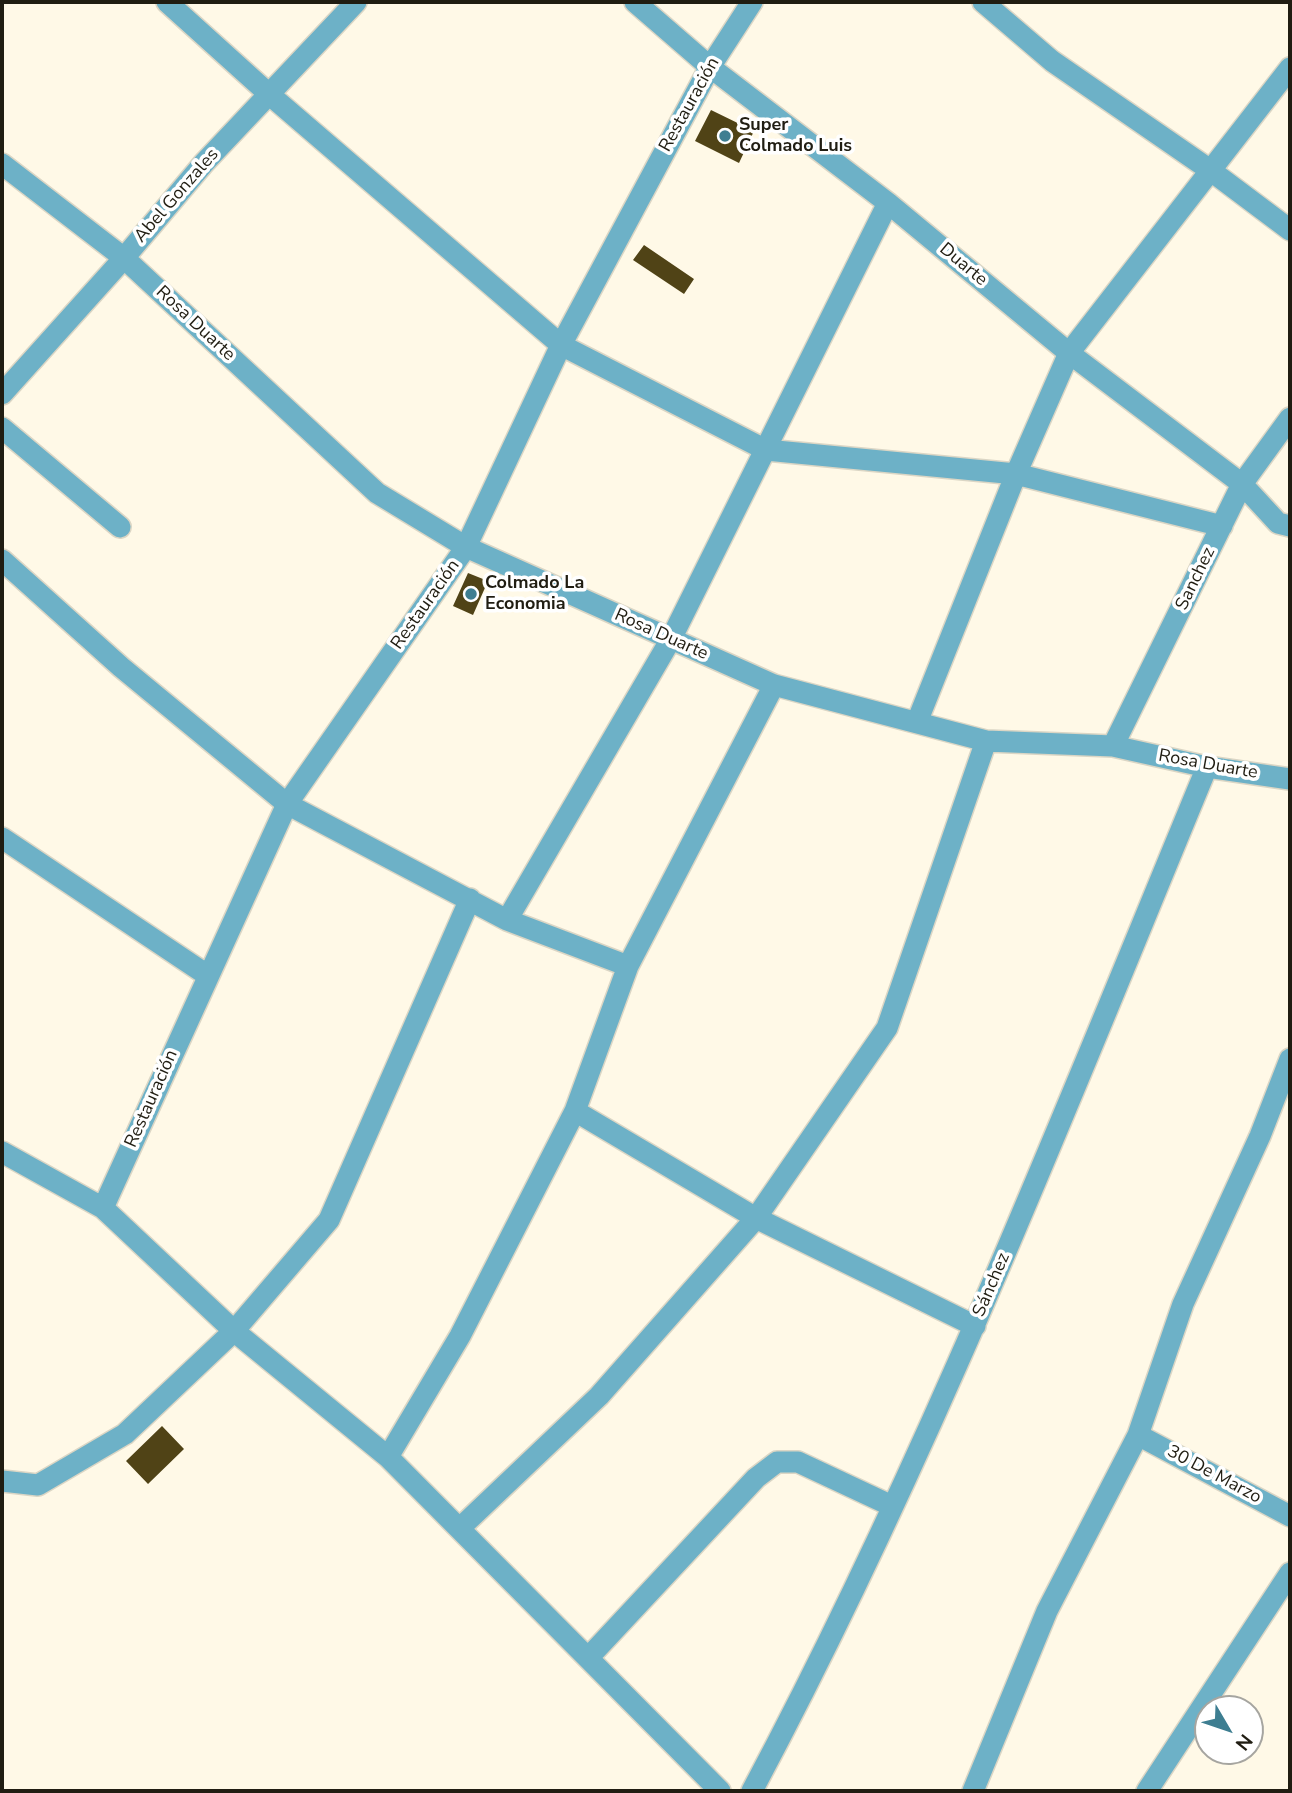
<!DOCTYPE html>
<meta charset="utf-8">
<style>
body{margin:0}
#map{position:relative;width:1292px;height:1793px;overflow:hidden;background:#fff9e7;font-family:"Nunito Sans",sans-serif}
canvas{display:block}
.frame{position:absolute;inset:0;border:4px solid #201d12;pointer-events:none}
.north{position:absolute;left:1194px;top:1695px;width:70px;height:70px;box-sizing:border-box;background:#fff;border:2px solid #a6a5a0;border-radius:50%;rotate:129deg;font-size:19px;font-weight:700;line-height:28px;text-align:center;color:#201d12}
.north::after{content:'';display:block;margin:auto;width:24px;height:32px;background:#3e7e91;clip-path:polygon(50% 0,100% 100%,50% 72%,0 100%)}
</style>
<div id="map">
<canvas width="1292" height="1793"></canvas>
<div class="frame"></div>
<div class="north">N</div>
</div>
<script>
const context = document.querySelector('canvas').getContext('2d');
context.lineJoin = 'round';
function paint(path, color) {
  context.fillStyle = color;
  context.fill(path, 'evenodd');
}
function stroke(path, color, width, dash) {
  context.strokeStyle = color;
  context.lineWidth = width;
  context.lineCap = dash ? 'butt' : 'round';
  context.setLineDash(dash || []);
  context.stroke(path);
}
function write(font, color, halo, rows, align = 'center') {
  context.font = font + ' "Nunito Sans",sans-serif';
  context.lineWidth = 7;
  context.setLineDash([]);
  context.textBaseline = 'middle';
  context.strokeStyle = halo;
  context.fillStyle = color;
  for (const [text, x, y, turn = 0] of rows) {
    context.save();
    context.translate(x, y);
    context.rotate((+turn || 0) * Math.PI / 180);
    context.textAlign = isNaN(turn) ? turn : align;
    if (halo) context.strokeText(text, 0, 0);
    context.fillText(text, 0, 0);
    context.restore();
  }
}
paint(new Path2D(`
 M 711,110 L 754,131 L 739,163 L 695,141 Z
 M 644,245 L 694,279 L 684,294 L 633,260 Z
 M 468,573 L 488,581 L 473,615 L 453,606 Z
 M 162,1426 L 184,1449 L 148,1484 L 126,1461 Z`), '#504316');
const minor = new Path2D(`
 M 167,2 L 270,95 L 561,345 L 766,450 L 1016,474 L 1222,526
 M 635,2 L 710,67 L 888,203 L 1069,353 L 1242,484 L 1278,523 L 1290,526
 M 983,2 L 1052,61 L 1210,170 L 1290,230
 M 2,164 L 124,258 L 377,493 L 466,547 L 774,685 L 986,741 L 1113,746 L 1207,767 L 1290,779
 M 2,394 L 124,258 L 204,163 L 356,2
 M 2,428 L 120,527
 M 2,560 L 121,667 L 287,804 L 507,920 L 628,966
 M 917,722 L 1016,474 L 1069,353 L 1290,68
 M 1113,746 L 1242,484 L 1290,418
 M 2,838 L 207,975
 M 507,920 L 671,639 L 888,203
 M 575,1111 L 756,1218 L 975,1326
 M 2,1152 L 103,1208 L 234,1331 L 388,1457 L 720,1791
 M 103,1208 L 287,804 L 466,547 L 561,345 L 710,67 L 752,2
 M 1138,1435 L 1290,1516
 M 388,1457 L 460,1336 L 575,1111 L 628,966 L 774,685
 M 2,1481 L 38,1485 L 125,1434 L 234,1331 L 329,1220 L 470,899
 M 460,1528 L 599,1396 L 756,1218 L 887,1028 L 986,741
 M 588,1658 L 756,1478 L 777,1462 L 798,1462 L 892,1506
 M 752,1791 C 928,1461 1064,1112 1207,767
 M 973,1791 L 1047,1611 L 1138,1435 L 1183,1304 L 1260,1136 L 1290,1059
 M 1147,1791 L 1290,1573`);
stroke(minor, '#dbd6c5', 24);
stroke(minor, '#6db1c7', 21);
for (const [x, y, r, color] of [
 [725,136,7,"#3e7e91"],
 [471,594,7,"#3e7e91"]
]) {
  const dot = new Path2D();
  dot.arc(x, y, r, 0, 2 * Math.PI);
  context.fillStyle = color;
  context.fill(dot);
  stroke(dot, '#fff', 2.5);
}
write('18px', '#201d12', '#fff', [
 ["Restauración",690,105,-61],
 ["Abel Gonzales",177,196,-49],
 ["Duarte",963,265,40],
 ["Rosa Duarte",195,324,43],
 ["Sanchez",1196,579,-64],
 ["Restauración",426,605,-55],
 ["Rosa Duarte",661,635,24],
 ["Rosa Duarte",1208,765,10],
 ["Restauración",152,1099,-66],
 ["Sánchez",992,1285,-67],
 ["30 De Marzo",1214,1475,28]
]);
write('bold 18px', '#201d12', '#fff', [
 ["Super",739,126],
 ["Colmado Luis",739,147],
 ["Colmado La",485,584],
 ["Economia",485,605]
], 'left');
</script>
